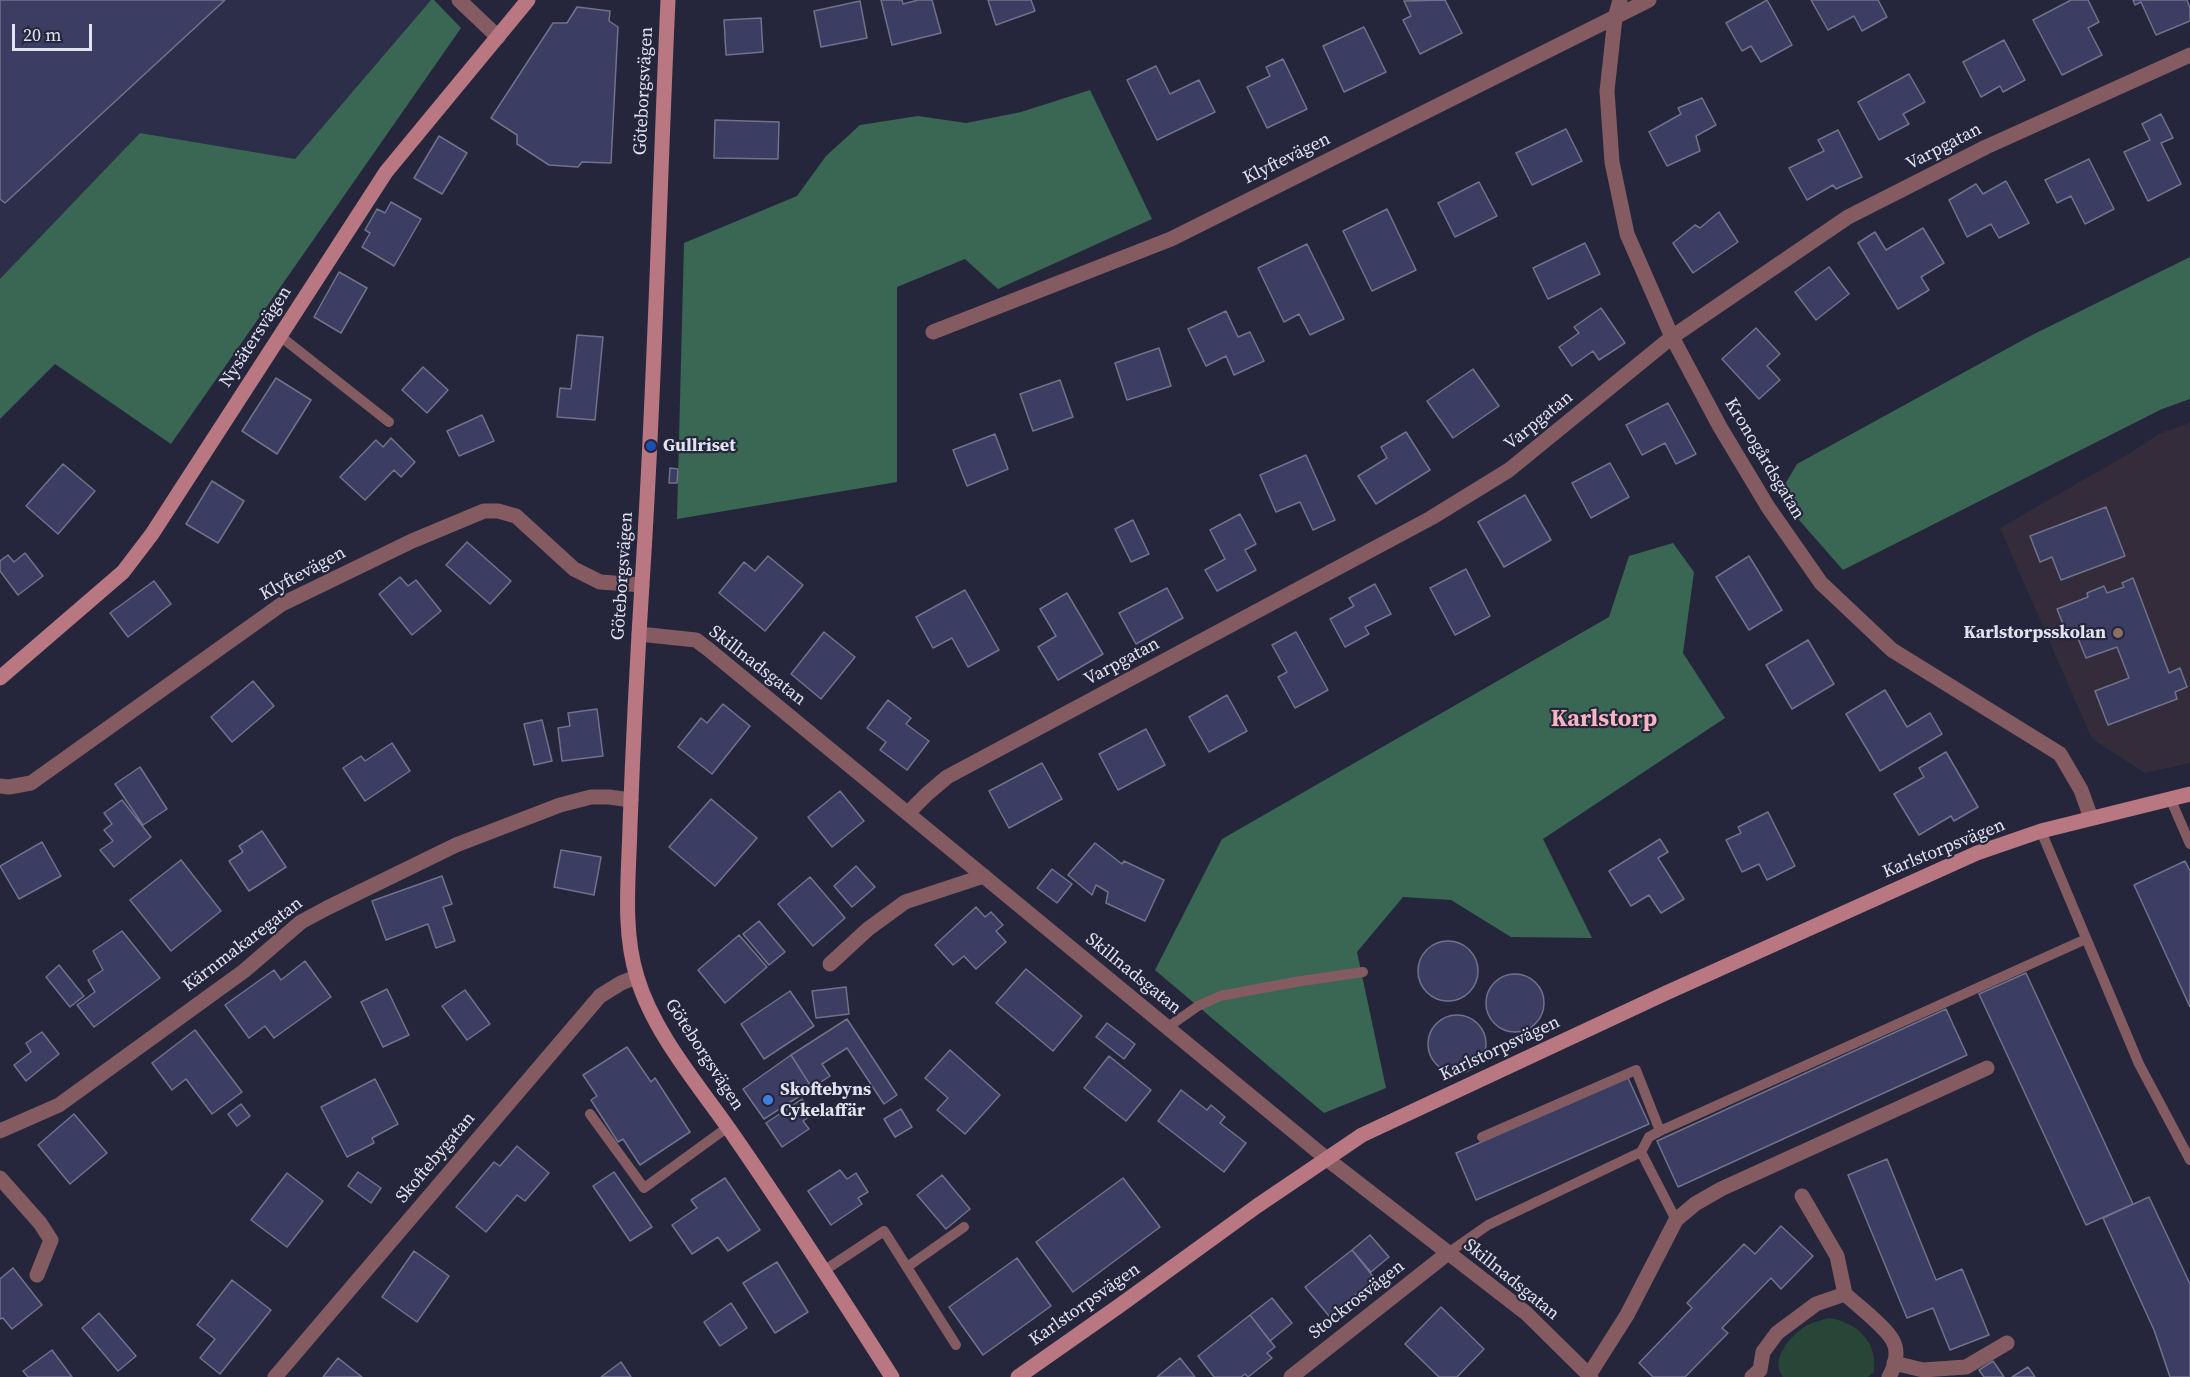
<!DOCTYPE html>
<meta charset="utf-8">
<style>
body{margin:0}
#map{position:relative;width:2190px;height:1377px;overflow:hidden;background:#25263b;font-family:"Source Serif 4",serif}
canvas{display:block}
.scale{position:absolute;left:12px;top:24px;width:80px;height:27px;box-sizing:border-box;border:3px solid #e1e3f1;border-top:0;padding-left:8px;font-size:18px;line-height:21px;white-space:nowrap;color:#e1e3f1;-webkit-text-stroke:4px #25263b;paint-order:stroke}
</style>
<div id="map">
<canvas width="2190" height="1377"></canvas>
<div class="scale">20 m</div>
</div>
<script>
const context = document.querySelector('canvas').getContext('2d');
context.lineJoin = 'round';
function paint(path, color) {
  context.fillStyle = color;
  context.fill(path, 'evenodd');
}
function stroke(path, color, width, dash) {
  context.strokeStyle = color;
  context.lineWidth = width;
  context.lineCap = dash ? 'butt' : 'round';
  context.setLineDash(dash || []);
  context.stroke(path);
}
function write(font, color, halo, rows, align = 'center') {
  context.font = font + ' "Source Serif 4",serif';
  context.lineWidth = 4.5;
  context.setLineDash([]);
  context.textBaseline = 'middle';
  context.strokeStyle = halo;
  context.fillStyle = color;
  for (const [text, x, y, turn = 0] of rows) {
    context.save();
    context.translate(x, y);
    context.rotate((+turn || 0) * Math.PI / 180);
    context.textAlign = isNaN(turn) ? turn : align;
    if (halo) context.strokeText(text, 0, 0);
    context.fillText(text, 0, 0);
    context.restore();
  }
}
paint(new Path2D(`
 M 0,0 L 431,0 L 295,159 L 140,133 L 0,279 Z`), '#2d2f4a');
paint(new Path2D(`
 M 2190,423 L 2190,763 L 2145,773 L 2092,739 L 2000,528 L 2130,453 L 2161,433 Z`), '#342c3b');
paint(new Path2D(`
 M 1829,1318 C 1857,1322 1878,1342 1874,1372 L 1868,1377 L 1783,1377 C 1769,1359 1791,1335 1806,1326 C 1813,1322 1822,1320 1829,1318 Z`), '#274638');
paint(new Path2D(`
 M 431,0 L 434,0 L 461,28 L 171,444 L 55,364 L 0,419 L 0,279 L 140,133 L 295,159 Z
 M 1090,90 L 1152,219 L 998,289 L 965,259 L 897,287 L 897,482 L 677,519 L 684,243 L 797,196 L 826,156 L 860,125 L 918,116 L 966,123 L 1021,112 Z
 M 2190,257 L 2190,399 L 2162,409 L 1843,570 L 1778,496 L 1797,464 L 2032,335 Z
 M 1673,543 L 1694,572 L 1683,653 L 1725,718 L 1543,839 L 1592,938 L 1511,937 L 1451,900 L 1403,897 L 1357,952 L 1386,1088 L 1324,1113 L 1155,970 L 1222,839 L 1609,617 L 1629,556 Z`), '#396753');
const building = new Path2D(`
 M 0,0 L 225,0 L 5,203 L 0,199 Z
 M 881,0 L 902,0 L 903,4 L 918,0 L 932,0 L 941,33 L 892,45 Z
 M 988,0 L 1031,0 L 1035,11 L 996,25 Z
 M 1445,0 L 1462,33 L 1420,54 L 1403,20 L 1411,16 L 1404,1 Z
 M 1767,0 L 1792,45 L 1761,62 L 1751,46 L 1742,51 L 1726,23 Z
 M 1811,0 L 1878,0 L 1887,17 L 1862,31 L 1854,16 L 1828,30 Z
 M 2071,0 L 2088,0 L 2099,22 L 2088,28 L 2102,55 L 2062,75 L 2033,20 Z
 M 2133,0 L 2187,0 L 2190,8 L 2190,21 L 2156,35 L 2141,2 L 2135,5 Z
 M 860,1 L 867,38 L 821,47 L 814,11 Z
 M 577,7 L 610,11 L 609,21 L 618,27 L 611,163 L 582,162 L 578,167 L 549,165 L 517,144 L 517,135 L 491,118 L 553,23 L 567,23 Z
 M 761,18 L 763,52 L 726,55 L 724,20 Z
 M 1364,27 L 1386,72 L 1344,92 L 1323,46 Z
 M 2004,40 L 2025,80 L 2003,92 L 2000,86 L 1981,97 L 1963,62 Z
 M 1283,59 L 1307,109 L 1267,128 L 1247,87 L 1270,76 L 1266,67 Z
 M 1156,66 L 1170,94 L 1199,80 L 1215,112 L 1157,140 L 1127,80 Z
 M 1909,74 L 1925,102 L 1903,114 L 1909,124 L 1879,140 L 1858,102 Z
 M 1702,98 L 1716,125 L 1696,136 L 1700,151 L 1667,166 L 1649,132 L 1681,114 L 1678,108 Z
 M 2161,114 L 2173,138 L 2161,143 L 2181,184 L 2148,201 L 2124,152 L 2150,140 L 2142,124 Z
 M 715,120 L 779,122 L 778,159 L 714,158 Z
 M 1566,129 L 1582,161 L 1532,185 L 1516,153 Z
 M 1838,130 L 1862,177 L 1836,189 L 1833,185 L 1807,200 L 1789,168 L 1824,151 L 1818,140 Z
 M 439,136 L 467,153 L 442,194 L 414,178 Z
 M 2089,159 L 2114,209 L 2085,224 L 2071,196 L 2057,203 L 2045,180 Z
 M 2006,181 L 2029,223 L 1999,238 L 1991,224 L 1967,237 L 1949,200 L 1976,184 L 1983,194 Z
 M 1479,182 L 1497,216 L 1455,237 L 1438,203 Z
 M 391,202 L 421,219 L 394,266 L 362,247 L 370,233 L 365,230 L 377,209 L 385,213 Z
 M 1387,209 L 1416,270 L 1372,291 L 1343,231 Z
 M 1719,212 L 1738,242 L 1693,273 L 1673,243 L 1695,225 L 1700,228 Z
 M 1923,228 L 1944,263 L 1921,277 L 1929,290 L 1898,309 L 1858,243 L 1875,232 L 1886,250 Z
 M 1585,243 L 1600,274 L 1548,299 L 1533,268 Z
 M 1307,244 L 1344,319 L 1310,335 L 1299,314 L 1284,322 L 1258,268 Z
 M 1829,267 L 1849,294 L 1816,320 L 1795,292 Z
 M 339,272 L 367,288 L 341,333 L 314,317 Z
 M 1601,308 L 1625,343 L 1599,360 L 1593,351 L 1572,366 L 1559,347 L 1579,333 L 1574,327 Z
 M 1226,311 L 1238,337 L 1250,332 L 1264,361 L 1234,375 L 1226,356 L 1206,366 L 1188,329 Z
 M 1756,328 L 1780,354 L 1767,366 L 1780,380 L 1759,399 L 1722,359 Z
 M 577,335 L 603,337 L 595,420 L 557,417 L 560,388 L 571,389 Z
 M 1159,348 L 1171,386 L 1127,400 L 1115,363 Z
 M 423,367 L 448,390 L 427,413 L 402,390 Z
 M 1473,369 L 1499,406 L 1453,438 L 1427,401 Z
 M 276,378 L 311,400 L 277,454 L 242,431 Z
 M 1060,380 L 1073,417 L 1033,431 L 1020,394 Z
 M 1668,403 L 1696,454 L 1676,464 L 1665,443 L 1642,455 L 1626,425 Z
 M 482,415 L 494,441 L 459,456 L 447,431 Z
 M 1406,432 L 1430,470 L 1376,504 L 1358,476 L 1387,458 L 1381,447 Z
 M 995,434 L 1008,469 L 967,486 L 953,450 Z
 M 391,438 L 415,462 L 401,477 L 394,470 L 365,500 L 340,477 L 376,440 L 383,447 Z
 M 1306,455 L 1335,520 L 1313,530 L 1300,502 L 1276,512 L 1260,475 Z
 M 1610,463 L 1629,497 L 1591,518 L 1572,483 Z
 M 63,464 L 95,491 L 58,534 L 26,506 Z
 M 670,468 L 678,469 L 677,483 L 669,483 Z
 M 212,481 L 244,501 L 218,543 L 186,524 Z
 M 1525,495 L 1551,540 L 1504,567 L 1478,522 Z
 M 2106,507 L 2125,556 L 2061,580 L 2052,557 L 2040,562 L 2030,536 Z
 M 1240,514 L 1256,544 L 1245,550 L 1256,570 L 1217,591 L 1205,570 L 1225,559 L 1210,530 Z
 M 1133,520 L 1149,554 L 1131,562 L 1115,529 Z
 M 467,542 L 511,581 L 490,604 L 446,565 Z
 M 25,553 L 43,576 L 18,595 L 0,571 L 0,561 L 8,555 L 14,562 Z
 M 768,556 L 803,585 L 765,631 L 719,593 L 744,562 L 755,571 Z
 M 1749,556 L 1782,610 L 1749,630 L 1716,577 Z
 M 1466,569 L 1490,616 L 1455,635 L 1430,588 Z
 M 400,577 L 408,586 L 416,580 L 441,611 L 412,635 L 379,594 Z
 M 2133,578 L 2169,673 L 2180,668 L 2187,687 L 2175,692 L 2177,699 L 2108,725 L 2095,691 L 2129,678 L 2117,647 L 2086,658 L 2075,631 L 2067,634 L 2057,609 L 2088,597 L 2087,593 L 2104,586 L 2107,593 L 2124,587 L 2122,583 Z
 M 154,581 L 171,604 L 128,637 L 110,613 Z
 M 1375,584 L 1391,614 L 1365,627 L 1369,634 L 1345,647 L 1330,619 L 1354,606 L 1349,598 Z
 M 1167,588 L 1183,618 L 1136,644 L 1119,613 Z
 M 965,590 L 999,650 L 968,667 L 952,638 L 933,648 L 916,617 Z
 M 1067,593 L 1103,654 L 1058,680 L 1038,647 L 1056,636 L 1040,609 Z
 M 824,632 L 855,657 L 821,699 L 791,674 Z
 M 1296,632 L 1328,690 L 1295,708 L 1278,677 L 1287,672 L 1272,645 Z
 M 1808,640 L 1834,684 L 1792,709 L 1766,665 Z
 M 253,681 L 274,706 L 232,742 L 211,717 Z
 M 1885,690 L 1907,727 L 1930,713 L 1942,734 L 1880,771 L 1846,714 Z
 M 1227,695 L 1247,731 L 1209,752 L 1189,717 Z
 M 888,700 L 911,718 L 906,724 L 929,741 L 907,770 L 880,750 L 886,742 L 867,728 Z
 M 723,704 L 750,726 L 712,774 L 678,747 L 701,718 L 707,723 Z
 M 597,709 L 603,756 L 562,761 L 558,728 L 570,726 L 568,713 Z
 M 542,720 L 552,761 L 534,765 L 524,724 Z
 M 1146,729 L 1165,765 L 1118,790 L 1099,754 Z
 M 392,743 L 410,771 L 365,801 L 343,768 L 361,756 L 365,761 Z
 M 1946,752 L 1978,807 L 1954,821 L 1951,816 L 1919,835 L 1894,794 L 1924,777 L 1919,768 Z
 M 1042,763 L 1062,799 L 1009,828 L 989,791 Z
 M 140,767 L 167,809 L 143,825 L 115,784 Z
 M 840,791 L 864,821 L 832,847 L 808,817 Z
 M 711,799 L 757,838 L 715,886 L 669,847 Z
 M 122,800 L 151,837 L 114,867 L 100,850 L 113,841 L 104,830 L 112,824 L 104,813 Z
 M 1768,812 L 1795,866 L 1767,880 L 1759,864 L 1742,872 L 1726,840 L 1741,833 L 1738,827 Z
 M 262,831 L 286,867 L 249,891 L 229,861 L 243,852 L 239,846 Z
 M 1660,839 L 1668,852 L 1658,858 L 1684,899 L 1661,913 L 1649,895 L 1631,906 L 1609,871 Z
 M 42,842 L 61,876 L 19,899 L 0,866 Z
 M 1095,843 L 1122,864 L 1124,861 L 1164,880 L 1145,921 L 1106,903 L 1108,892 L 1096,885 L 1092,895 L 1068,875 Z
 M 561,850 L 601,857 L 594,895 L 554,887 Z
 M 181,860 L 221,911 L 171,951 L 130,900 Z
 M 2185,861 L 2190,871 L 2190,1007 L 2134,885 Z
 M 856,866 L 875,887 L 852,907 L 834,886 Z
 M 1052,869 L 1072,884 L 1057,903 L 1037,888 Z
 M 442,876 L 452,904 L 443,907 L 455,941 L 436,948 L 428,924 L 386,940 L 372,901 Z
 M 810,877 L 845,918 L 813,946 L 778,904 Z
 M 976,907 L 985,917 L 991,912 L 1003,925 L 996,931 L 1006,942 L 976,969 L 964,956 L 953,965 L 935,945 Z
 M 759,921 L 785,952 L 769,965 L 743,934 Z
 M 122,931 L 160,978 L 94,1027 L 77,1005 L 95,992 L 88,980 L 103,970 L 93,951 Z
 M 739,935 L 767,967 L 725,1003 L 698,970 Z
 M1418 971a30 30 0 1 1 60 0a30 30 0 1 1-60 0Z
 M 305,961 L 331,997 L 274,1038 L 265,1026 L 249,1038 L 225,1005 L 274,970 L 281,980 Z
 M 59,965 L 84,996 L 70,1007 L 46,977 Z
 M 1026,969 L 1082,1016 L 1053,1051 L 996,1003 Z
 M 2026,973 L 2133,1204 L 2086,1225 L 1979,994 Z
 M1486 1003a29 29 0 1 1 58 0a29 29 0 1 1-58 0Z
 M 846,987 L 849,1014 L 816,1018 L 812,991 Z
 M 387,989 L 409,1035 L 383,1047 L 361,1002 Z
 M 465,990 L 490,1024 L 467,1040 L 442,1006 Z
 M 790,991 L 814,1026 L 764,1059 L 741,1024 Z
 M 1946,1009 L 1967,1055 L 1678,1187 L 1657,1141 Z
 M1428 1044a29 29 0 1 1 58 0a29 29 0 1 1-58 0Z
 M 847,1019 L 897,1095 L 884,1104 L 847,1048 L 822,1064 L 830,1076 L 812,1088 L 791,1055 Z
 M 1107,1023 L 1135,1044 L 1124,1059 L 1096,1037 Z
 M 195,1030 L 242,1092 L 212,1114 L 186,1079 L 172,1090 L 152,1063 Z
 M 42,1032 L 59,1054 L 26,1081 L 14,1065 L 31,1052 L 26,1043 Z
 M 627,1047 L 651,1082 L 655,1078 L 690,1132 L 640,1165 L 623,1139 L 618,1142 L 591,1100 L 597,1096 L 583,1075 Z
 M 950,1050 L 1000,1095 L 965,1134 L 937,1110 L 948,1098 L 925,1078 Z
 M 791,1055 L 812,1088 L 764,1119 L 743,1089 Z
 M 1109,1056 L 1151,1090 L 1126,1121 L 1084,1088 Z
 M 1628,1078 L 1649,1124 L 1476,1200 L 1456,1153 Z
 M 375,1079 L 398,1124 L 372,1138 L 374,1143 L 347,1157 L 321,1107 Z
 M 1181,1090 L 1207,1110 L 1211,1105 L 1225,1117 L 1220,1123 L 1246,1143 L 1224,1172 L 1158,1121 Z
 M 802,1099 L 812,1115 L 803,1121 L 809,1129 L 782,1147 L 766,1123 Z
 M 241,1104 L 250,1116 L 237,1126 L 228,1114 Z
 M 901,1109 L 912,1127 L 895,1137 L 884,1119 Z
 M 74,1114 L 107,1153 L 70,1184 L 38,1145 Z
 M 517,1146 L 549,1173 L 525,1201 L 517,1195 L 486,1232 L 456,1207 L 494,1162 L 500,1166 Z
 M 1887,1159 L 1936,1280 L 1962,1269 L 1989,1335 L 1950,1350 L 1933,1308 L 1907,1318 L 1848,1175 Z
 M 840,1170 L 847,1179 L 856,1173 L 868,1192 L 858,1198 L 862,1204 L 831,1225 L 808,1191 Z
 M 358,1172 L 381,1188 L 371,1203 L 348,1186 Z
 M 614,1172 L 652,1227 L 630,1241 L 593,1186 Z
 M 287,1173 L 323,1201 L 287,1247 L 251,1220 Z
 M 942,1175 L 970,1209 L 946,1229 L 917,1195 Z
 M 725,1178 L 760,1230 L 728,1251 L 718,1237 L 692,1254 L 672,1225 L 697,1208 L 691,1200 Z
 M 1123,1178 L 1160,1227 L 1073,1292 L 1036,1242 Z
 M 2149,1197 L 2190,1284 L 2190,1377 L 2170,1377 L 2154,1330 L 2103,1218 Z
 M 1781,1226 L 1813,1256 L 1781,1289 L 1771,1278 L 1722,1328 L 1728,1333 L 1685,1377 L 1653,1377 L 1639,1363 L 1692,1308 L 1687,1303 L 1744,1244 L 1755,1254 Z
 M 1370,1235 L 1389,1257 L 1371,1272 L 1352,1250 Z
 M 1352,1250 L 1375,1279 L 1329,1316 L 1305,1287 Z
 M 414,1251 L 449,1276 L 417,1322 L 382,1297 Z
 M 1017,1258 L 1051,1306 L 983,1355 L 949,1307 Z
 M 777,1262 L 808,1312 L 775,1333 L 743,1283 Z
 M 13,1268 L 42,1305 L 12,1329 L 3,1318 L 0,1319 L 0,1279 Z
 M 232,1280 L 271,1310 L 220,1374 L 200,1358 L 215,1339 L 197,1325 Z
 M 1272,1298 L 1292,1323 L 1270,1341 L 1250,1315 Z
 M 731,1303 L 747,1328 L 720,1346 L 704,1322 Z
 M 1441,1307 L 1484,1349 L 1457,1377 L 1439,1377 L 1405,1344 Z
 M 99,1313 L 136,1356 L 118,1371 L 82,1328 Z
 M 1250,1315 L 1275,1347 L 1267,1353 L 1272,1358 L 1248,1377 L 1245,1374 L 1241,1377 L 1214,1377 L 1198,1356 Z
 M 52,1350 L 72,1377 L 28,1377 L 23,1371 Z
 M 338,1358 L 362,1377 L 323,1377 Z
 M 1180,1358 L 1195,1377 L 1157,1377 Z
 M 1993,1361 L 2004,1377 L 1984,1377 L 1979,1370 Z
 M 621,1362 L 631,1377 L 601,1377 Z
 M 2028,1367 L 2035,1377 L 2012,1377 Z`);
paint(building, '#3c3d62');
stroke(building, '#70728b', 1.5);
stroke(new Path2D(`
 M 280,336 L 389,422
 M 2170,798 L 2190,844
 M 2041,831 L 2139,1064 L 2190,1160
 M 1168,1027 L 1198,1006 L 1220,996 L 1295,982 L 1363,972
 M 590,1114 L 644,1188 L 728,1127
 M 1482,1137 L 1636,1070 L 1660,1131
 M 1641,1152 L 1676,1220
 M 1448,1253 L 1488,1225 L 1641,1152 L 1649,1137 L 1660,1131 L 2086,939
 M 907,1267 L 964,1227
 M 825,1270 L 884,1231 L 956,1345`), '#845b61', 10);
stroke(new Path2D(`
 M 459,0 L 498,37
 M 1620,0 L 1615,18 L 1607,91 L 1612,162 L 1627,234 L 1672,337 L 1720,427 L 1768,507 L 1821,583 L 1892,650 L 2060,754 L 2081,790 L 2091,818
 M 933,332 L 1171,239 L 1649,0
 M 639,634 L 696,640 L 708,649 L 1327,1159 L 1526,1313 L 1591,1377
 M 0,786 L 9,787 L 31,783 L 282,604 L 412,541 L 484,511 L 498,511 L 516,516 L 574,569 L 600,582 L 642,585
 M 908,813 L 927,794 L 947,777 L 1431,518 L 1509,470 L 1672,337 L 1848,217 L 1986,147 L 2190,55
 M 830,964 L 868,929 L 905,902 L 984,876
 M 0,1131 L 59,1105 L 244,971 L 301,922 L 327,908 L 456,845 L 560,805 L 591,797 L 609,797 L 631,800
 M 0,1178 L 40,1223 L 51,1240 L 37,1275
 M 1802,1196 L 1837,1256 L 1845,1294
 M 1894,1363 L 1923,1370 L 1966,1367 L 2007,1343
 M 1589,1375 L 1627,1315 L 1676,1220 L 1695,1204 L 1721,1189 L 1987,1068
 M 275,1377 L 600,996 L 621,983 L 636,977
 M 1291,1377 L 1448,1253
 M 1752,1377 L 1760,1370 L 1763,1352 L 1777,1333 L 1816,1304 L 1845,1294 C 1857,1305 1887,1328 1893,1341 C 1899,1352 1895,1367 1889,1377`), '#845b61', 15);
stroke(new Path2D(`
 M 668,0 C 659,195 655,390 642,584 C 637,664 633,745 630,825 C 629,875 622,929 637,977 C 654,1035 702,1089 736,1139 C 790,1217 841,1297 892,1377
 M 0,678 L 123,572 L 152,534 L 386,172 L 528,0
 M 1018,1377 L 1119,1306 L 1257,1206 L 1362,1135 L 1666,993 L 1977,853 L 2041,831 L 2190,794`), '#b87781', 15);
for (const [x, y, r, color] of [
 [651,446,6,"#1a4fb4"],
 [2118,633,6,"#8d6e63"],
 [768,1100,6,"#3f7fe0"]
]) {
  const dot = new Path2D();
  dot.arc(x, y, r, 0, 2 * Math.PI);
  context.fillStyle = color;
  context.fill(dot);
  stroke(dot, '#25263b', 2);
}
write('18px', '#e1e3f1', '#25263b', [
 ["Göteborgsvägen",644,91,-87],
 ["Varpgatan",1944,147,-27],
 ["Klyftevägen",1287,159,-26],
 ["Nysätersvägen",256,337,-57],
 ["Varpgatan",1539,421,-39],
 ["Kronogårdsgatan",1764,459,59],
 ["Klyftevägen",303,574,-28],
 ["Göteborgsvägen",623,576,-86],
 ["Varpgatan",1122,662,-28],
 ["Skillnadsgatan",757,666,38],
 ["Karlstorpsvägen",1944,849,-22],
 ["Kärnmakaregatan",243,945,-37],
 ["Skillnadsgatan",1133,974,39],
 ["Karlstorpsvägen",1500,1049,-25],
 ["Göteborgsvägen",704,1055,57],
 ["Skoftebygatan",436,1158,-50],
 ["Skillnadsgatan",1511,1280,39],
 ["Stockrosvägen",1357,1300,-38],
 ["Karlstorpsvägen",1085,1305,-35]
]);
write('bold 18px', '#e1e3f1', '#25263b', [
 ["Gullriset",663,446],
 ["Karlstorpsskolan",2106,633,"right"],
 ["Skoftebyns",780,1090],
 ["Cykelaffär",780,1111]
], 'left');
write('bold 24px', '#f9b5c0', '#25263b', [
 ["Karlstorp",1604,720]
]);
</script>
